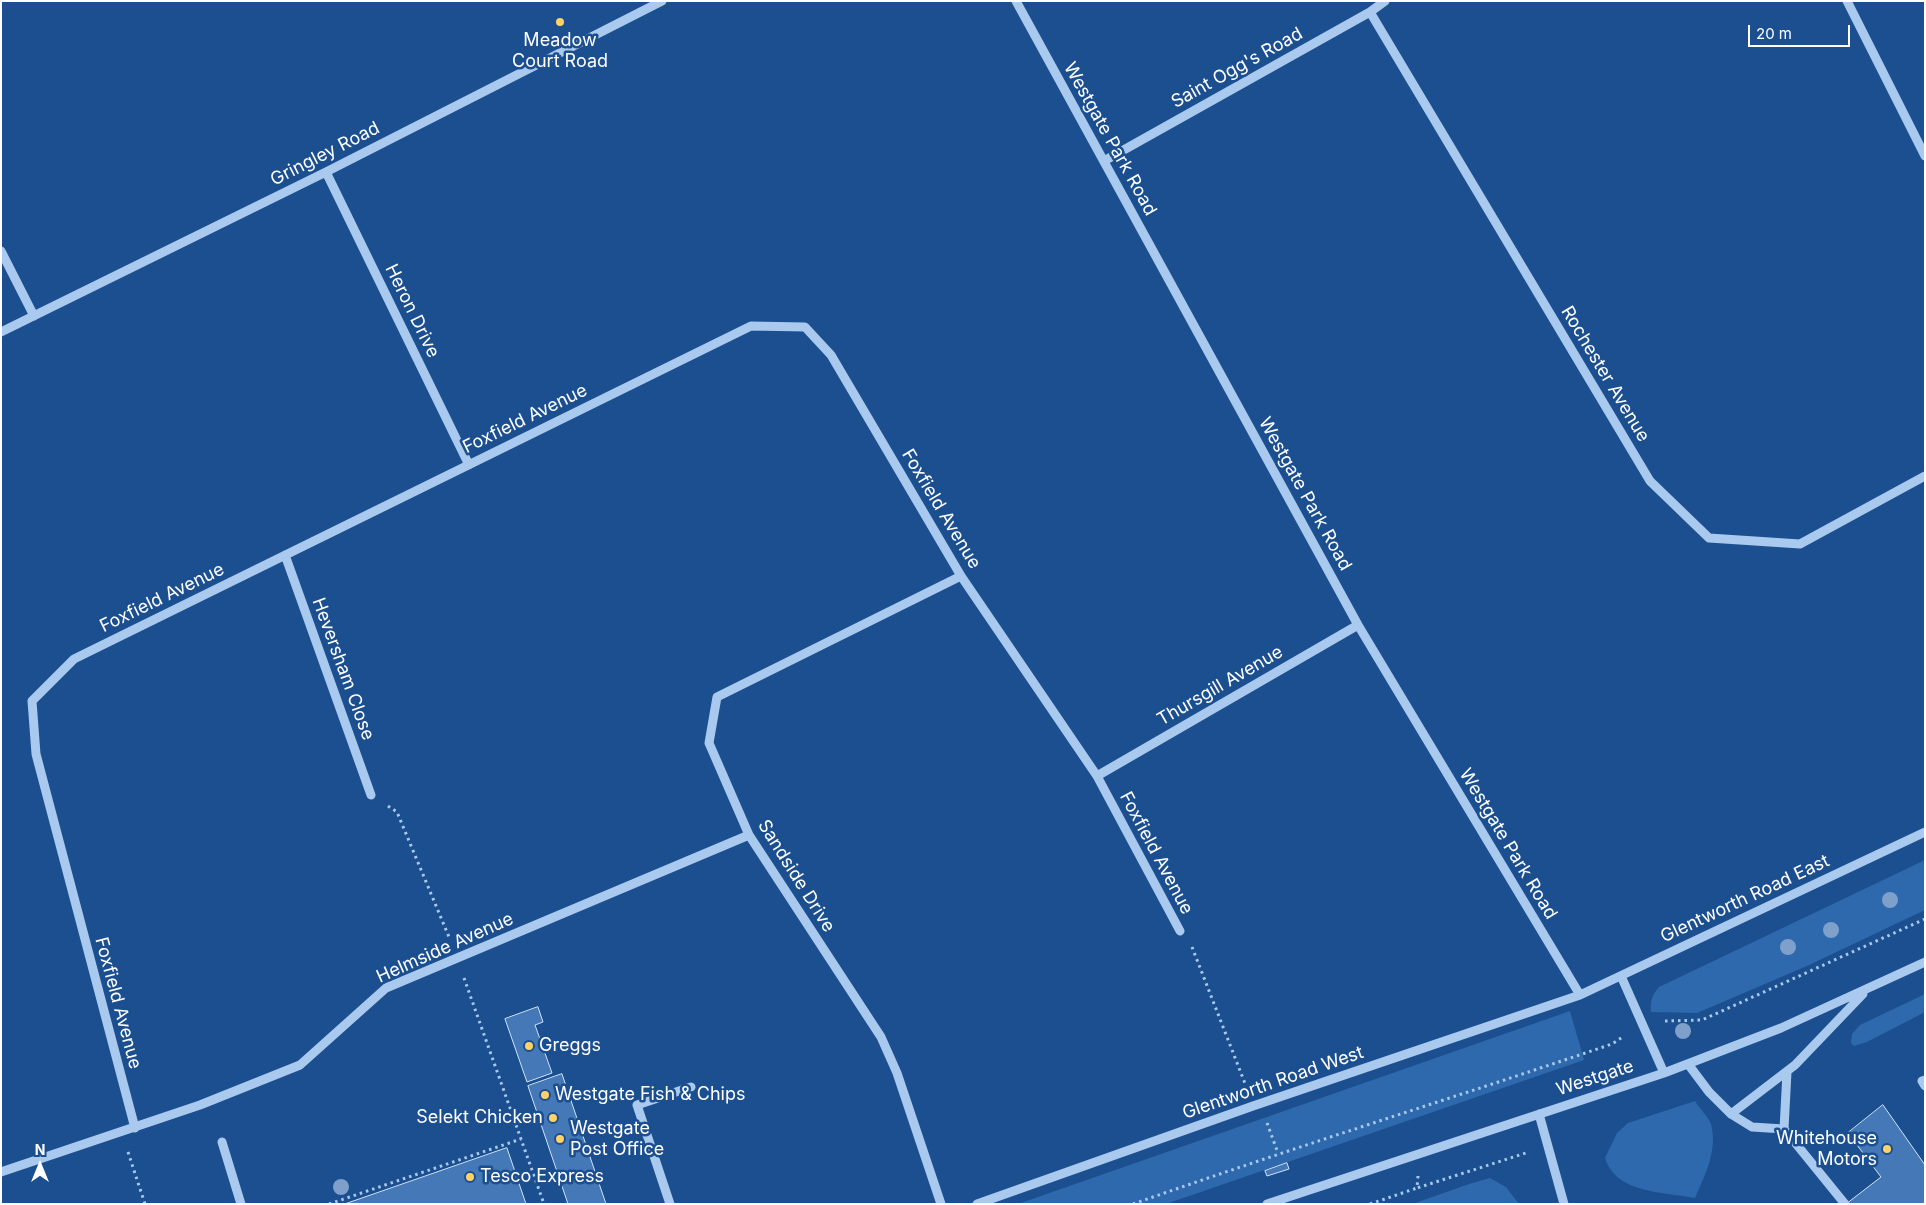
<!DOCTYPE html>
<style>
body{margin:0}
#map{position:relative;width:1926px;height:1205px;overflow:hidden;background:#1b4f8f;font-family:Inter,sans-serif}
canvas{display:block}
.frame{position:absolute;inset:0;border:2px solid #fff;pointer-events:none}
.north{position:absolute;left:15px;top:1140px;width:50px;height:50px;-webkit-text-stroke:4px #1b4f8f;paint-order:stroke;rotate:0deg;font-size:14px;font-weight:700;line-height:20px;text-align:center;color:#fff}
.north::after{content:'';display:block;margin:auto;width:18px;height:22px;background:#fff;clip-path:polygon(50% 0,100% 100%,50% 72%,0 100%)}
.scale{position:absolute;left:1748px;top:25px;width:102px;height:22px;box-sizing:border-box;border:2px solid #fff;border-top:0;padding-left:6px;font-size:15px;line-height:18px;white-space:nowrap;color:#fff;-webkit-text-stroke:4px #1b4f8f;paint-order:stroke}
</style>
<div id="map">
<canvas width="1926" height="1205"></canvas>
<div class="frame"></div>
<div class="north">N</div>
<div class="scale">20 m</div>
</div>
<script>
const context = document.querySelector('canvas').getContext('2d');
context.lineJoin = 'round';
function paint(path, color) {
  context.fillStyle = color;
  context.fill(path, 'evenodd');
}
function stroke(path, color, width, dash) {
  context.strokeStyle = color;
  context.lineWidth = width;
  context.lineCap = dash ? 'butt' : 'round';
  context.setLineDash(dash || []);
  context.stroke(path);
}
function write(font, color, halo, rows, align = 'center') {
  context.font = font + ' Inter,sans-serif';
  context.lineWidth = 5;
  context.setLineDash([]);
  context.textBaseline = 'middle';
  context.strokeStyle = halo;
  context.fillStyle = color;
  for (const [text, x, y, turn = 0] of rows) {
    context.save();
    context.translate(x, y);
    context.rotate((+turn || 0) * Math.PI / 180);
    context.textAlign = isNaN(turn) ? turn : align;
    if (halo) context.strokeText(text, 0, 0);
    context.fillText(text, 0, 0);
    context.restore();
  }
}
paint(new Path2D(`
 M 1925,860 L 1925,910 L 1807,966 L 1697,1013 L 1651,1012 C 1650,1001 1652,995 1659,987 Z
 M 1925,994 L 1925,1012 L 1867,1042 L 1854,1046 L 1851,1043 L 1852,1034 L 1860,1025 Z
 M 1570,1011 L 1584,1060 L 1166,1204 L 1018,1204 Z
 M 1695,1101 C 1699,1108 1708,1116 1711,1124 C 1718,1150 1705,1175 1695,1198 C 1665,1192 1616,1194 1605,1158 L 1617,1133 L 1628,1123 Z
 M 1490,1178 L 1506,1187 L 1519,1204 L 1412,1204 L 1472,1183 Z`), '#2e69ad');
const building = new Path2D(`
 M 538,1007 L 543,1022 L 535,1025 L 552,1073 L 527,1082 L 505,1019 Z
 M 562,1074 L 606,1204 L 568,1204 L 528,1086 Z
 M 1883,1105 L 1925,1165 L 1925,1204 L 1846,1204 L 1881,1177 L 1848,1133 Z
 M 507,1148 L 526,1204 L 345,1204 Z
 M 1287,1163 L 1289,1169 L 1267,1176 L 1265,1171 Z`);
paint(building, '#4478b7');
stroke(building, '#cfe3fa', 1);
stroke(new Path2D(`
 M 388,806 L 397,812 L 449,937
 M 1192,947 L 1246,1086
 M 464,978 L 544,1204
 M 1665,1021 L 1702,1020 L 1925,919
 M 1267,1123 L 1278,1153
 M 128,1152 L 145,1204
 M 1418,1176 L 1417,1188 L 1526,1153
 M 329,1204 L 521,1139
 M 1133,1204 C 1292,1148 1453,1098 1612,1044 L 1624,1036
 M 1370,1204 L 1417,1188`), '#a9c9ee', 3, [2.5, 4]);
stroke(new Path2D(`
 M 1016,1 L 1358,625 L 1580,995
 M 1847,1 L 1925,156
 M 1370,12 L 1650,481 L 1709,538 L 1800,544 L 1925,476
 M 1104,161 L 1370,12 L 1385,1
 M 326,172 L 469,465
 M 1,251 L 34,316
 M 1,332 L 326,172 L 662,1
 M 285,555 L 371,795
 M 1097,776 L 1358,625
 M 1621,976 L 1664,1073
 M 1688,1064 L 1709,1092 L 1731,1114 L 1795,1065 L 1863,994
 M 1787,1072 L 1784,1129 L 1845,1204
 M 1925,1080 L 1922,1081 L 1925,1086
 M 1539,1114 L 1564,1204
 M 1731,1114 L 1752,1127 L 1784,1129
 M 135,1128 L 36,754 L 32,701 L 74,659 L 751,326 L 805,327 L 831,355 L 961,576 L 1097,776 L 1180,931
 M 222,1142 L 241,1204
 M 1,1172 L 200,1105 L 300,1065 L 386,988 L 749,835
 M 670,1204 L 637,1105 L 691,1087
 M 941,1204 L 897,1073 L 881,1037 L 749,835 L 709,743 L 717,697 L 961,576
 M 977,1204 L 1253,1106 L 1580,995 L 1925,832
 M 1267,1204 L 1664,1073 L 1781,1028 L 1925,962`), '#a9c9ee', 9);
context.fillStyle = '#7ea0ca';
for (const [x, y] of [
 [1890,900],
 [1831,930],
 [1788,947],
 [1683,1031],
 [341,1187]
]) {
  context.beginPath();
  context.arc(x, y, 8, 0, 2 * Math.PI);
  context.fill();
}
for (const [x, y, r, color] of [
 [560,22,5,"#ffd166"],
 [529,1046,5,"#ffd166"],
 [545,1095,5,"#ffd166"],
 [553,1118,5,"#ffd166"],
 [560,1139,5,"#ffd166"],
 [1887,1149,5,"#ffd166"],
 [470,1177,5,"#ffd166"]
]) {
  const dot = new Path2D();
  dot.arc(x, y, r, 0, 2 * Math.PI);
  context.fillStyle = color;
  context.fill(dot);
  stroke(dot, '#1b4f8f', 2);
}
write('18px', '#fff', '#1b4f8f', [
 ["Meadow",560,41,"center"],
 ["Court Road",560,62,"center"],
 ["Greggs",539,1046],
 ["Westgate Fish & Chips",555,1095],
 ["Selekt Chicken",543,1118,"right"],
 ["Westgate",570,1129],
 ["Post Office",570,1150],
 ["Whitehouse",1877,1139,"right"],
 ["Motors",1877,1160,"right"],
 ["Tesco Express",480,1177]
], 'left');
write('18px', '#fff', '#1b4f8f', [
 ["Saint Ogg's Road",1237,68,-29],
 ["Westgate Park Road",1110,139,61],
 ["Gringley Road",325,154,-27],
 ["Heron Drive",412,311,64],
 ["Rochester Avenue",1605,374,59],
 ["Foxfield Avenue",525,419,-26],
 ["Westgate Park Road",1305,494,61],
 ["Foxfield Avenue",941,509,59],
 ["Foxfield Avenue",162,598,-26],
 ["Heversham Close",343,669,70],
 ["Thursgill Avenue",1220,686,-30],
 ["Westgate Park Road",1508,844,59],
 ["Foxfield Avenue",1156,853,62],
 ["Sandside Drive",796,876,58],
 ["Glentworth Road East",1745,899,-25],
 ["Helmside Avenue",445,948,-24],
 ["Foxfield Avenue",118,1003,75],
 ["Westgate",1595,1078,-18],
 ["Glentworth Road West",1273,1083,-19]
]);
</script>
